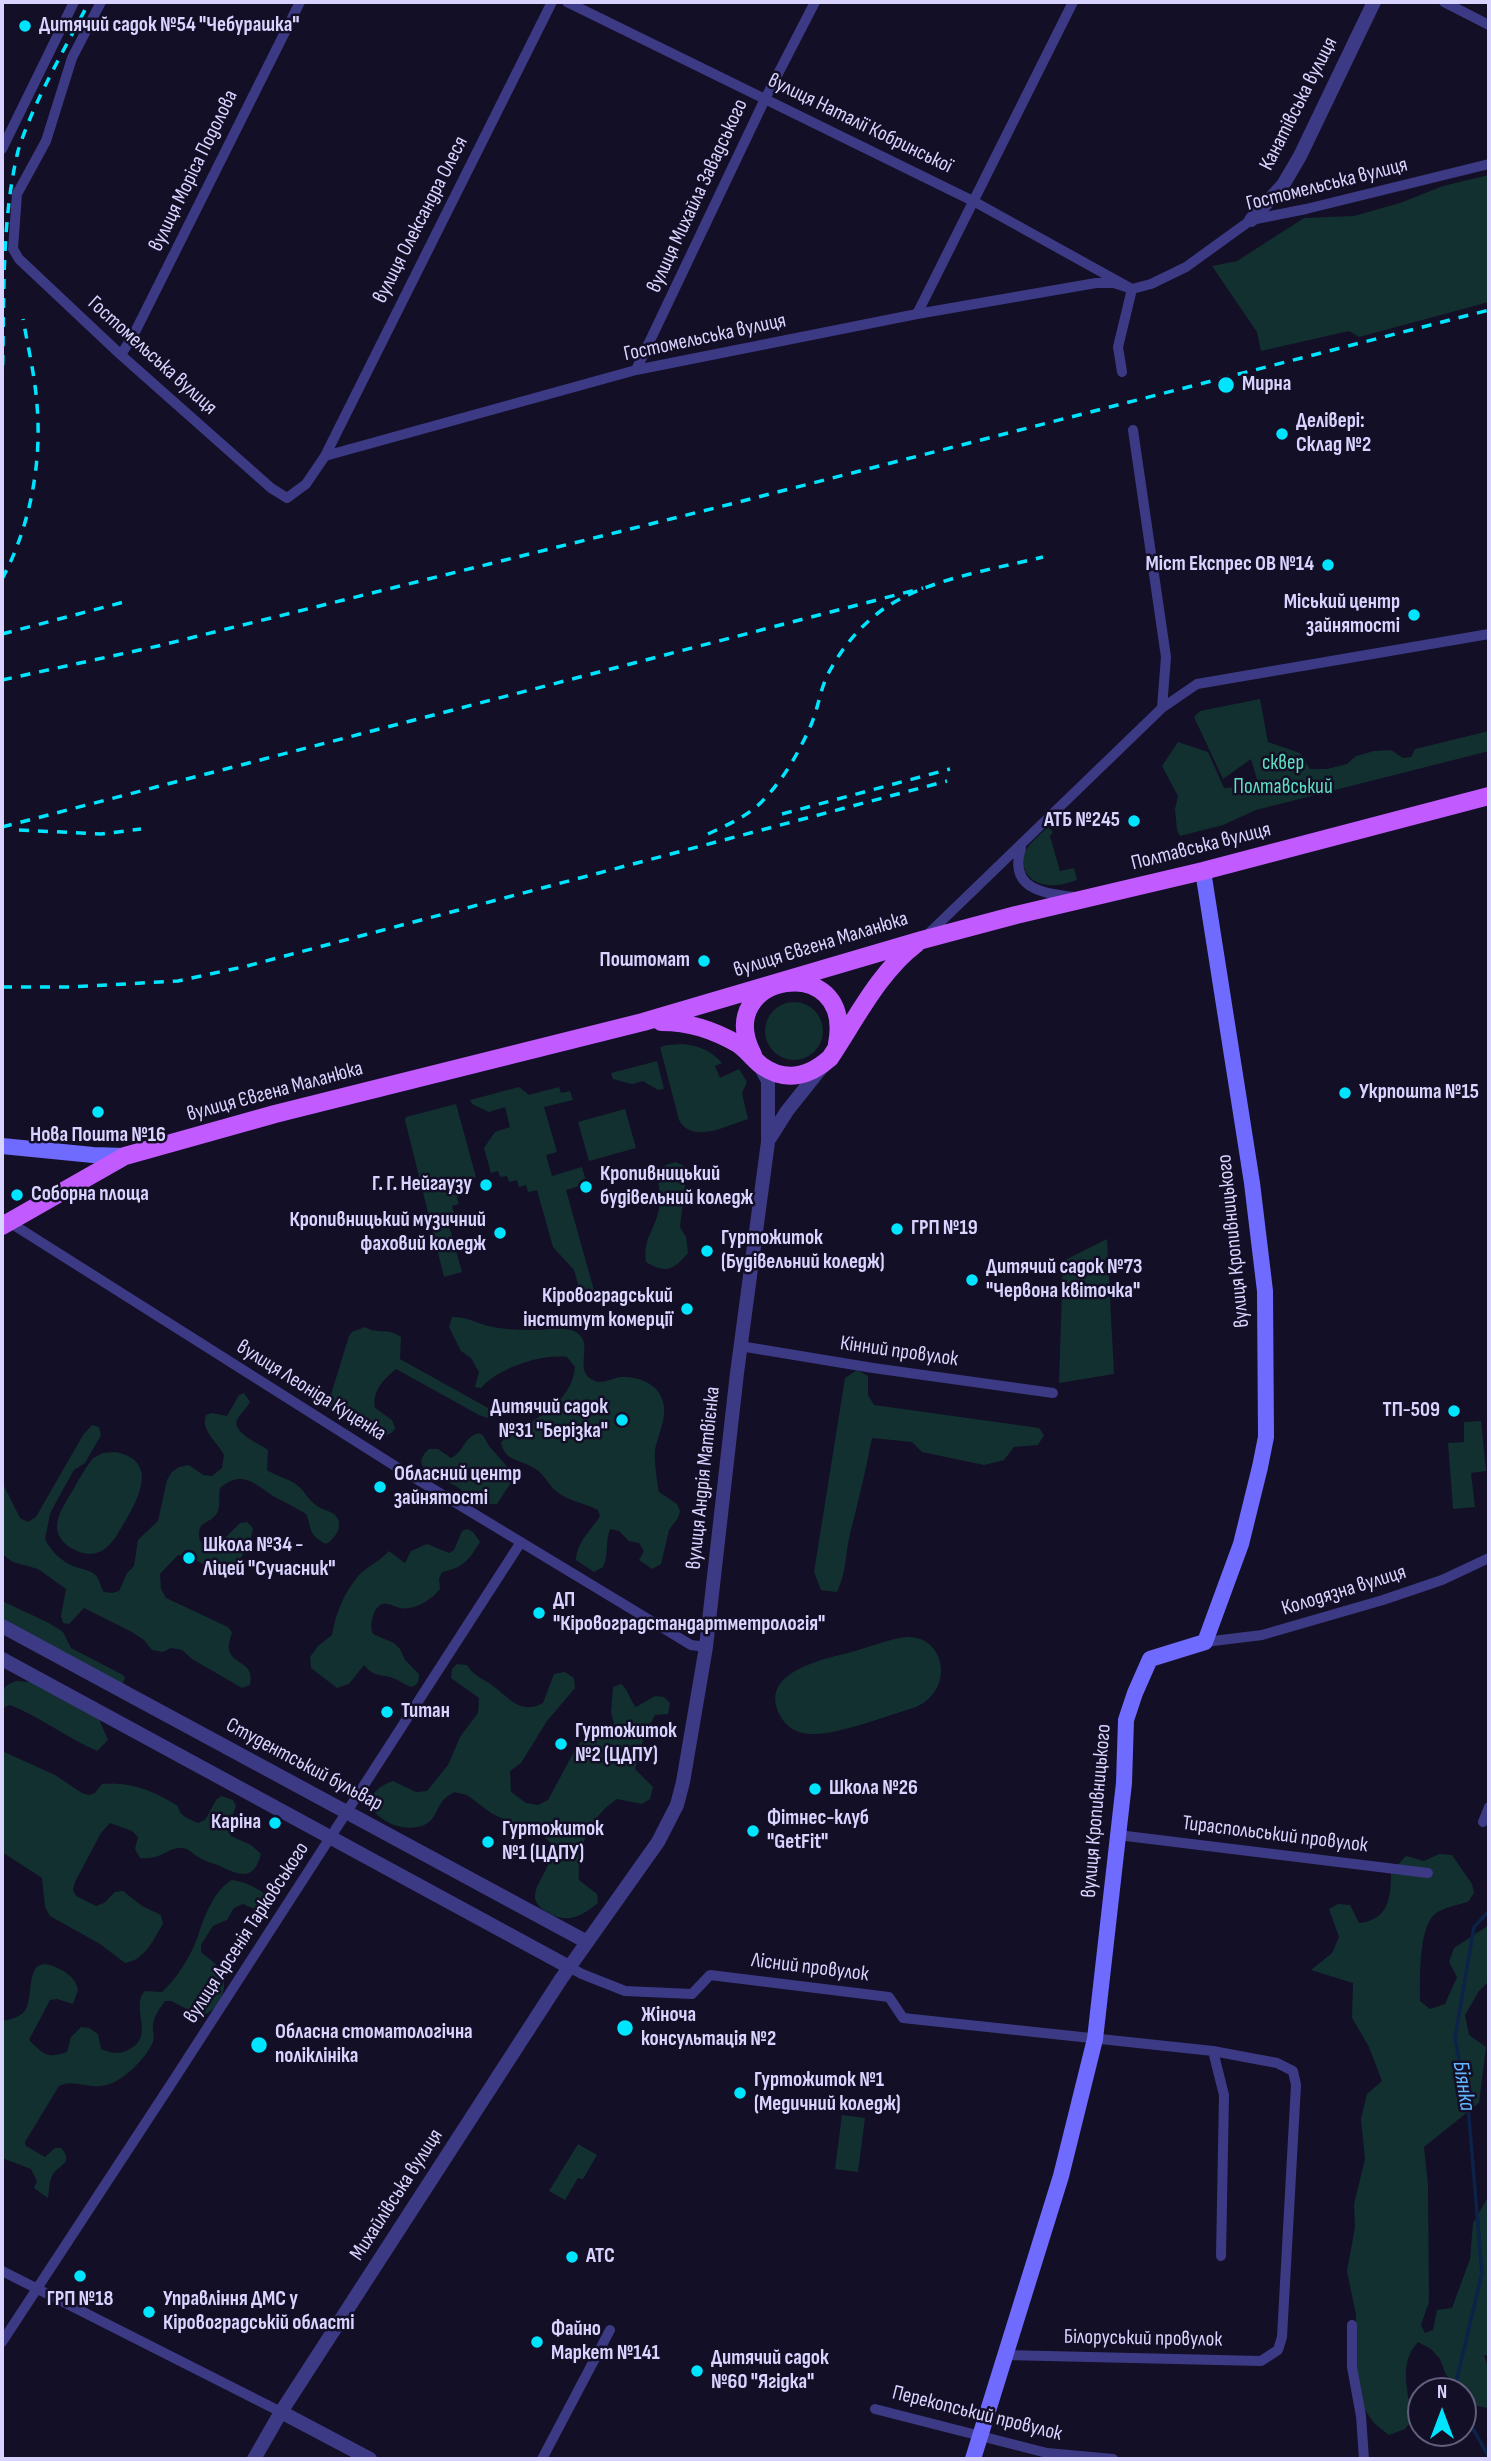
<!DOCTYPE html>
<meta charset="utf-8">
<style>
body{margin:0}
#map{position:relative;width:1491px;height:2461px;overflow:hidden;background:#130f26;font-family:"Sofia Sans Condensed",sans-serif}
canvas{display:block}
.frame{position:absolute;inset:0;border:4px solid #d9d4ff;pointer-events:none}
.north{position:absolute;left:1407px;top:2377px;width:70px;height:70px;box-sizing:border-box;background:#130f26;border:2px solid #625e7d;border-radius:50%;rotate:0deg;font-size:19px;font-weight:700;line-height:28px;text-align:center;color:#d9d4ff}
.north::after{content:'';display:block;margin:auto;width:24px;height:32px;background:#00e5ff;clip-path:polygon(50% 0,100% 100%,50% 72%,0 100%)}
</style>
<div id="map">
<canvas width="1491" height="2461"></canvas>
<div class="frame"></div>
<div class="north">N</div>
</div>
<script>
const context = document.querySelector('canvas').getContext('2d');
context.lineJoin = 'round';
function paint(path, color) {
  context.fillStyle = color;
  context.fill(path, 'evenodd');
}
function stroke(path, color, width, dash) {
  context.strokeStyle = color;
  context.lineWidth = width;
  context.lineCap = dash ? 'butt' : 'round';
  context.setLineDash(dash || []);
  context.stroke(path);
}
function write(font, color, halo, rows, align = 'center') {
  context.font = font + ' "Sofia Sans Condensed",sans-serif';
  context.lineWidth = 5;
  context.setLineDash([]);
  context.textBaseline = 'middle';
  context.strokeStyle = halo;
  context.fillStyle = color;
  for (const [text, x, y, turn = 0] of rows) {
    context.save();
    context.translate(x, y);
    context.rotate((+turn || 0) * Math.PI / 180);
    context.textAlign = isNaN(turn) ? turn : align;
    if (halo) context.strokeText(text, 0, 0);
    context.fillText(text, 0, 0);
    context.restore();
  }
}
paint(new Path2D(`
 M 1489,175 L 1489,302 L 1359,337 L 1349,331 L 1261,351 L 1257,332 L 1212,266 L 1237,261 L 1304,218 L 1354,216 L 1400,203 L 1443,186 Z
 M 1260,699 L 1268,742 L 1300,753 L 1310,769 L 1327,769 L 1347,764 L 1356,756 L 1374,751 L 1391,750 L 1403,758 L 1411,757 L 1415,749 L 1489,731 L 1489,751 L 1256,810 L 1223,825 L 1180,836 L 1177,830 L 1175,809 L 1178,796 L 1162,766 L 1178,742 L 1208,752 L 1224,788 L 1259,786 L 1251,759 L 1223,779 L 1194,717 L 1200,711 Z
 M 1048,827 L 1053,832 L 1050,836 L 1060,871 L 1074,868 L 1077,880 C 1070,882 1063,885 1056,885 C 1034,887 1018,873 1025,852 C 1029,843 1041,834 1048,827 Z
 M765 1031a29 29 0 1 1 58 0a29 29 0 1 1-58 0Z
 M 684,1044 C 700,1046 711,1051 722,1063 L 715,1066 L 720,1078 L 739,1069 L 747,1082 L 742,1093 L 748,1119 C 728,1125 693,1145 679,1120 L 660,1047 L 667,1045 Z
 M 657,1061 L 664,1089 L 658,1090 L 643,1081 L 632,1084 L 613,1079 L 611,1073 Z
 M 519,1087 L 529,1095 L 559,1087 L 561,1093 L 570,1091 L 573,1100 L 544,1107 L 557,1152 L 546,1155 L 552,1176 L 582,1167 L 587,1184 L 566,1190 L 595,1294 L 582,1298 L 574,1270 L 553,1247 L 537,1190 L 528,1192 L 526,1185 L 519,1187 L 517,1180 L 509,1182 L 507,1176 L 500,1177 L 498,1171 L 491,1173 L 484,1148 L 495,1132 L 510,1127 L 505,1107 L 489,1112 L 472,1104 L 470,1100 Z
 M 456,1104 L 476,1177 L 469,1179 L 470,1186 L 463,1188 L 465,1195 L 457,1197 L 459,1204 L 452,1206 L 454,1213 L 446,1215 L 462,1272 L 444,1277 L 405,1120 L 406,1117 Z
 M 625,1109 L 636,1148 L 589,1161 L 578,1122 Z
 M 676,1162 L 684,1166 L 686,1177 L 680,1227 L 686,1237 L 688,1253 C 674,1270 666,1274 646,1262 C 643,1239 653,1233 658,1213 C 662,1201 658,1185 658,1172 L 666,1165 Z
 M 1107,1239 L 1114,1374 L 1059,1383 L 1063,1261 Z
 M 452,1317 C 466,1317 475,1322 488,1326 C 503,1329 516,1330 531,1330 C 544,1331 574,1323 582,1338 C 590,1351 574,1373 595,1381 C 604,1384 612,1378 621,1377 C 634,1376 652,1381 659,1393 C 671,1411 659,1431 655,1450 C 654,1458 657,1483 659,1492 L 677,1504 L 680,1511 L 678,1518 L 669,1530 L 661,1564 L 652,1569 L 639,1560 L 644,1551 L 639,1543 L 629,1541 L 619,1531 L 610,1529 C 605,1542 609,1554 603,1567 L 594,1572 L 576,1560 C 577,1541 591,1531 600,1516 L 598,1510 C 584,1503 569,1501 557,1492 C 548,1485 544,1473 534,1468 C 519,1459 504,1461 501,1442 C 528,1421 572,1406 575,1367 L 567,1357 C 540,1354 499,1368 481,1388 L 475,1387 L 479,1372 L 471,1358 L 461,1351 L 449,1327 Z
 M 365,1327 C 378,1335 387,1327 401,1337 L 400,1359 L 488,1408 L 490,1415 L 488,1418 L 479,1415 L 396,1369 C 383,1380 372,1391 375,1408 L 392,1420 L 395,1428 C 385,1450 336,1418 328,1404 L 349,1336 L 352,1332 Z
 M 857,1370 L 868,1376 L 868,1395 L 874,1405 L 1039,1428 L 1044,1435 L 1038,1445 L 1014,1447 L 1004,1460 L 984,1465 L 922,1452 L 912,1442 L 872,1438 C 866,1470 858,1502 850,1534 C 845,1555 847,1571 837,1592 L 821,1590 L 814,1572 L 845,1378 Z
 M 244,1393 L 250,1402 C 247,1408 240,1414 237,1420 C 232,1433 260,1444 268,1450 L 267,1470 C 277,1477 289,1478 298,1486 C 305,1491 308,1500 317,1506 C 321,1509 327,1510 332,1513 C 346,1521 337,1538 326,1544 C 307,1534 313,1530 306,1514 C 294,1506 281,1501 270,1494 C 252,1481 240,1471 220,1488 C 218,1496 221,1506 217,1513 C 210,1525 195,1520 200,1541 L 207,1546 L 217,1546 L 240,1523 L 247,1522 L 253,1528 C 251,1546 241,1560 227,1572 C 207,1572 197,1555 178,1555 L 160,1574 L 161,1589 L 166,1598 L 228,1627 L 232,1632 C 231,1638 228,1643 229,1649 C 232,1666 255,1660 250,1685 L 242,1688 L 192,1659 L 182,1650 L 171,1648 L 163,1652 L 152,1650 L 144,1640 L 132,1632 L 84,1608 L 69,1624 L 63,1623 L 61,1616 L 66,1589 L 38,1569 L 13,1562 L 2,1554 L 2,1482 L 20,1518 L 28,1522 L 36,1517 L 83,1435 L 92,1425 L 99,1427 L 101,1435 L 85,1463 L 74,1470 L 55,1504 L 50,1514 L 45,1539 C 51,1551 61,1561 73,1566 C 80,1569 87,1569 94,1574 C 101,1579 99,1586 104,1592 L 112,1593 L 119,1591 L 127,1573 L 134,1566 L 138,1540 L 158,1521 L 167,1480 L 172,1472 L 179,1467 L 189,1465 L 203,1475 L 212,1476 L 222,1468 L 224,1455 C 218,1442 200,1431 206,1415 L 212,1413 L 227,1416 L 239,1395 Z
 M 1481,1421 L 1486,1471 L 1471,1473 L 1475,1507 L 1453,1509 L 1448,1443 L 1464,1442 L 1464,1422 Z
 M 478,1433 L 483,1435 L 489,1446 L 510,1470 L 510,1484 L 497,1504 L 479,1504 C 470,1498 462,1489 452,1484 C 438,1476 407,1469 429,1449 L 438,1449 L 451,1458 C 466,1450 461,1440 478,1433 Z
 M 115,1452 C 158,1460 140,1496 126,1520 C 119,1531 112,1547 99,1552 C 90,1556 81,1553 73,1549 C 44,1533 61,1510 73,1490 C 79,1479 85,1468 93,1458 L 103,1453 Z
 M 467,1529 L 473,1532 L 480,1542 C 469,1560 463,1568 442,1572 L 439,1579 L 440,1589 C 431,1600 414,1611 400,1608 C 395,1607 389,1603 383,1604 C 373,1606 369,1626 373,1634 L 394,1643 L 400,1649 L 405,1660 L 419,1674 C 419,1682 418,1685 411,1687 C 404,1684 397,1679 390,1677 C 377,1674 373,1676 364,1665 L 349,1684 L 337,1688 L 311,1668 L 310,1657 L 318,1646 L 332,1635 C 336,1612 344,1593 359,1575 C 367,1567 380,1561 389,1551 L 405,1563 L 411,1551 L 427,1544 L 449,1553 L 454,1550 L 462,1531 Z
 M 2,1601 L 49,1623 L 63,1632 L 71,1648 L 123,1675 L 125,1678 L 123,1683 L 119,1683 L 2,1622 Z
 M 907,1637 C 946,1636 955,1690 916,1707 C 889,1715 838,1735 812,1734 C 799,1734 788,1729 781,1717 C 755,1671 826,1659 855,1651 C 872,1646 889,1639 907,1637 Z
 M 457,1664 L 467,1665 C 474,1677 483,1678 493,1686 C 511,1699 520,1715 543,1703 L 554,1674 L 565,1672 L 574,1678 L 575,1688 L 547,1721 L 521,1763 L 510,1771 L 511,1792 L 526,1803 L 538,1805 L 548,1800 L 576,1748 L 584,1738 L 603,1734 L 614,1723 L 611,1713 L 613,1687 L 621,1684 C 629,1690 629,1699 636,1707 L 655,1696 L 664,1697 L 670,1703 L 668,1714 L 655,1715 L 645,1734 L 635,1769 L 653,1787 L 650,1799 L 642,1804 L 617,1799 C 589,1818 577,1848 579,1880 L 597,1894 L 598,1903 C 587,1912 573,1922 558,1917 C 517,1901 542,1885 550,1859 C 551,1854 551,1848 551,1843 L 543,1836 L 532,1833 L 491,1813 L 467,1795 L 454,1792 C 450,1795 445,1797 442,1802 C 436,1810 435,1819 426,1824 C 398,1840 339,1801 393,1781 L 416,1792 L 427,1791 L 448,1765 L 460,1737 L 478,1713 L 479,1698 L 451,1678 L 452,1669 Z
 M 16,1681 L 30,1682 L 99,1719 L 108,1740 L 97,1751 C 67,1738 41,1717 10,1705 L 2,1708 C 2,1691 0,1687 16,1681 Z
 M 2,1751 L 55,1775 L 82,1793 L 89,1795 L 95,1793 L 102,1784 C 130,1781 154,1791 178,1806 C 179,1816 189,1819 198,1823 L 205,1820 L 216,1800 L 221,1796 L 233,1800 L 236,1806 L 228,1829 L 231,1836 L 251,1845 L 261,1854 C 254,1881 241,1876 220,1866 C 214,1863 206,1862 200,1858 C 193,1855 190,1848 181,1848 C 166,1848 163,1860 140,1858 L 135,1849 L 138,1837 L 132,1831 L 110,1823 L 101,1833 L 75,1882 L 73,1890 L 76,1896 L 96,1906 L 104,1903 L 115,1892 L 123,1891 L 142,1906 L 161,1915 L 163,1924 C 153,1940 145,1960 125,1963 L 100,1944 L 50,1916 L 45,1907 L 42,1878 L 2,1852 Z
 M 1439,1854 L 1452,1855 L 1472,1884 L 1474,1893 L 1468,1902 C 1457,1905 1445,1907 1436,1913 C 1418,1926 1420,1980 1420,2001 L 1430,2009 L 1445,2004 L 1457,1977 L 1449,1962 L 1454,1948 L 1489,1925 L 1489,1981 L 1479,1991 L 1465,2015 L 1469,2035 L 1486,2047 L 1479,2103 L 1424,2147 L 1428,2185 L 1429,2302 L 1421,2325 L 1425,2333 L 1433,2330 L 1437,2310 L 1452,2308 L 1470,2259 L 1473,2223 L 1487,2199 L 1489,2202 L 1489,2354 L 1484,2356 C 1491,2371 1490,2391 1488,2408 L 1477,2406 L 1463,2389 L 1446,2375 L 1440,2359 L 1431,2349 L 1418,2342 C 1397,2365 1409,2392 1412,2420 L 1405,2429 L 1389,2435 L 1375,2424 L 1364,2409 L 1356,2371 L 1356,2315 L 1347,2271 L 1355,2227 L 1354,2204 L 1365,2159 L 1361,2119 L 1367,2094 L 1382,2081 L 1369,2047 L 1352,2018 L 1353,1983 L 1311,1970 L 1332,1953 L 1339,1937 L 1329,1909 L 1338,1904 L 1350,1905 L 1359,1923 C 1389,1920 1391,1897 1391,1872 L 1406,1856 L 1424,1861 Z
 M 232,1880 C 246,1882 265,1890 272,1903 L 266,1914 L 243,1904 L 234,1908 L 227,1920 L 213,1926 L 201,1945 L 201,1952 C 208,1959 218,1963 222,1973 C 229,1990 218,2011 201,2016 L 171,2001 L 165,2001 C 160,2008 154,2016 153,2025 C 152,2031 155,2036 153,2042 C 146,2058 124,2081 106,2085 C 89,2090 74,2078 59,2086 L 25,2142 L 26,2146 L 45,2157 L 55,2148 L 61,2148 C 75,2164 58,2164 52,2176 C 49,2182 49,2191 48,2198 L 34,2188 L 37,2181 L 31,2169 L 2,2158 L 2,2021 C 9,2020 17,2018 23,2013 C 38,2000 18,1944 65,1972 C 72,1977 76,1981 78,1990 L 73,2004 L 57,1999 L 50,2000 L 29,2040 C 43,2054 47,2059 67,2052 L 71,2037 L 81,2027 L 89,2028 L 98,2034 L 101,2049 C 111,2053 118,2055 128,2050 C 157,2037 129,2007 145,1991 L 162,1992 C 177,1978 191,1956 198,1936 C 204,1917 214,1890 232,1880 Z
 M 842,2115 L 865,2118 L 858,2172 L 835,2169 Z
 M 578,2144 L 597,2155 L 583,2179 L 578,2178 L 565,2200 L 549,2191 Z`), '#12302f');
stroke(new Path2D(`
 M 1454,2391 L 1482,2273 L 1468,2106 L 1455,2038 L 1474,1927 L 1489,1911
 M 1463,2411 L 1489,2457`), '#0c2248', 3.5);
stroke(new Path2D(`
 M 101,2 L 72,58 L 46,141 L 17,194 L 13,249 L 19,259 L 121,355 L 271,488 L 287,498 L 306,484 L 325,456 L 636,370 L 917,314 L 1096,283 L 1114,283 L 1132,289 L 1151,284 L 1186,267 L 1251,220 L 1306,209 L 1489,164
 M 567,2 L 975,202 L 1132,289 L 1118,347 L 1122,372
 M 1444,2 L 1489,25
 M 2,149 L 74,2
 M 917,314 L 1073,2
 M 121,355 L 136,330 L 300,2
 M 636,370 L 765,99 L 815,2
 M 1133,430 L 1166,657 L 1162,708
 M 325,456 L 552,2
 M 1021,848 C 1008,889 1044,894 1075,897
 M 926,936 L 1162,708 L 1197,684 L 1489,634
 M 9,1222 L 395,1466 L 691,1645 L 706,1647
 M 740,1346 L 873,1368 L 1053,1393
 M 1205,1642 L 1262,1635 L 1383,1600 L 1442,1580 L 1489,1558
 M 1483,1822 L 1489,1807
 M 1118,1835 L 1428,1873
 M 569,1967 L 582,1974 L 625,1991 L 692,1994 L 710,1975 L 889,1997 L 903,2018 L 1213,2051 L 1277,2063 L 1293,2071 L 1296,2085 L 1282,2337 L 1278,2350 L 1261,2361 L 1004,2355
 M 1213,2051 L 1224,2095 L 1221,2256
 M 2,2271 L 281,2412
 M 1352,2325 L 1352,2367 L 1361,2416 L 1364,2459
 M 2,2342 L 173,2081 L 521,1542
 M 875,2409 L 1047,2453 L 1113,2459
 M 542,2459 L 610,2330`), '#3d3a85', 10);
stroke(new Path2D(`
 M 1251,220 L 1283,185 L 1300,156 L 1374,2
 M 770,1138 L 787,1111 L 822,1067
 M 2,1626 L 587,1942
 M 2,1659 L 569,1967
 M 281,2412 L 370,2459
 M 254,2459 L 281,2412 L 561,1979 L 658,1842 L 677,1805 L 683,1782 L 706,1647 L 737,1373 L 768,1142 L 768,1081 L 758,1062`), '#3d3a85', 14);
stroke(new Path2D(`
 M 2,1146 L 93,1155 L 125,1156
 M 973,2459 L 1061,2176 L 1095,2039 L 1124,1783 L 1126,1720 L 1135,1693 L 1150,1659 L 1205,1642 L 1241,1544 L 1260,1467 L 1266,1437 L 1265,1291 L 1252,1183 L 1203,871`), '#6f6bff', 16);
stroke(new Path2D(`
 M 661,1022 C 690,1022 713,1030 738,1044 C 747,1050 753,1059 762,1066 C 786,1083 810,1076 830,1058 C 856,1019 879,972 916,944
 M 753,1055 C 710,973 855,949 837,1044
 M 2,1226 L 125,1156 L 275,1114 L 643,1022 L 922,940 L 1016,915 L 1203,871 L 1489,796`), '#c25bff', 18);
stroke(new Path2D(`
 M 2,384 C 5,307 0,226 18,151 C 34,100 65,49 89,2
 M 2,579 C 30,527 42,463 37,405 C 35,376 28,347 23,319
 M 2,634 L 124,602
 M 2,680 L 158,646 L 719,507 L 1489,310
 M 782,814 L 950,769
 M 2,827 L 923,588
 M 19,830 L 101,834 L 141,829
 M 708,834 C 729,824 751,815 766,797 C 785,777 800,750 811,725 C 818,709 820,690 828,674 C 841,649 859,627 882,610 C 926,579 991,570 1043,557
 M 2,987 L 71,987 L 178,981 L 247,966 L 947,781`), '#00e5ff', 3.5, [10, 9]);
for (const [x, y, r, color] of [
 [25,26,7,"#00e5ff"],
 [1226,385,9,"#00e5ff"],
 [1282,434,7,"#00e5ff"],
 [1328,565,7,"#00e5ff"],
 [1414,615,7,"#00e5ff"],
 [1134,821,7,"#00e5ff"],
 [704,961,7,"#00e5ff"],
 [1345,1093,7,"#00e5ff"],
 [98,1112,7,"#00e5ff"],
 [486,1185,7,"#00e5ff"],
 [586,1187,7,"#00e5ff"],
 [17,1195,7,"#00e5ff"],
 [897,1229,7,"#00e5ff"],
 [500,1233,7,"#00e5ff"],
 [707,1251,7,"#00e5ff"],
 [972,1280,7,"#00e5ff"],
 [687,1309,7,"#00e5ff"],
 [1454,1411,7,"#00e5ff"],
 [622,1420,7,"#00e5ff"],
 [380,1487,7,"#00e5ff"],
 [189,1558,7,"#00e5ff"],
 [539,1613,7,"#00e5ff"],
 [387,1712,7,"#00e5ff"],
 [561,1744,7,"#00e5ff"],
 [815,1789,7,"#00e5ff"],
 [275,1823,7,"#00e5ff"],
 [753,1831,7,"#00e5ff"],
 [488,1842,7,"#00e5ff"],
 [625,2028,9,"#00e5ff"],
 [259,2045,9,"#00e5ff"],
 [740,2093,7,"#00e5ff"],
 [572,2257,7,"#00e5ff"],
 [80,2276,7,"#00e5ff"],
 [149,2312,7,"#00e5ff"],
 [537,2342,7,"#00e5ff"],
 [697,2371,7,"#00e5ff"]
]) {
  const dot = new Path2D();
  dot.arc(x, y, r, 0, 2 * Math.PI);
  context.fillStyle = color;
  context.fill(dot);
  stroke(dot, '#130f26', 2.5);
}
write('bold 21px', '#d9d4ff', '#130f26', [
 ["Дитячий садок №54 \"Чебурашка\"",39,26],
 ["Мирна",1242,385],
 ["Делівері:",1296,422],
 ["Склад №2",1296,446],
 ["Міст Експрес ОВ №14",1314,565,"right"],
 ["Міський центр",1400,603,"right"],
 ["зайнятості",1400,627,"right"],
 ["АТБ №245",1120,821,"right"],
 ["Поштомат",690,961,"right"],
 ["Укрпошта №15",1359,1093],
 ["Нова Пошта №16",98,1136,"center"],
 ["Кропивницький",600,1175],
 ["будівельний коледж",600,1199],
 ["Г. Г. Нейгаузу",472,1185,"right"],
 ["Соборна площа",31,1195],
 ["Кропивницький музичний",486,1221,"right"],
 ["фаховий коледж",486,1245,"right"],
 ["ГРП №19",911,1229],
 ["Гуртожиток",721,1239],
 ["(Будівельний коледж)",721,1263],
 ["Дитячий садок №73",986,1268],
 ["\"Червона квіточка\"",986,1292],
 ["Кіровоградський",673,1297,"right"],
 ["інститут комерції",673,1321,"right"],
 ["Дитячий садок",608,1408,"right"],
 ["№31 \"Берізка\"",608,1432,"right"],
 ["ТП-509",1440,1411,"right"],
 ["Обласний центр",394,1475],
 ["зайнятості",394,1499],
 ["Школа №34 -",203,1546],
 ["Ліцей \"Сучасник\"",203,1570],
 ["ДП",553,1601],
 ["\"Кіровоградстандартметрологія\"",553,1625],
 ["Титан",401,1712],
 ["Гуртожиток",575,1732],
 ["№2 (ЦДПУ)",575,1756],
 ["Школа №26",829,1789],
 ["Фітнес-клуб",767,1819],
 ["\"GetFit\"",767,1843],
 ["Каріна",261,1823,"right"],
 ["Гуртожиток",502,1830],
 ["№1 (ЦДПУ)",502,1854],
 ["Жіноча",641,2016],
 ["консультація №2",641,2040],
 ["Обласна стоматологічна",275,2033],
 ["поліклініка",275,2057],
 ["Гуртожиток №1",754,2081],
 ["(Медичний коледж)",754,2105],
 ["АТС",586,2257],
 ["ГРП №18",80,2300,"center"],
 ["Управління ДМС у",163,2300],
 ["Кіровоградській області",163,2324],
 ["Файно",551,2330],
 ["Маркет №141",551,2354],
 ["Дитячий садок",711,2359],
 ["№60 \"Ягідка\"",711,2383]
], 'left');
write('21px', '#d9d4ff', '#130f26', [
 ["Канатівська вулиця",1299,104,-63],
 ["вулиця Наталії Кобринської",860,124,26],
 ["вулиця Моріса Подолова",194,171,-64],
 ["Гостомельська вулиця",1327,185,-14],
 ["вулиця Михайла Завадського",698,196,-65],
 ["вулиця Олександра Олеся",421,220,-63],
 ["Гостомельська вулиця",705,338,-12],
 ["Гостомельська вулиця",152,356,42],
 ["Полтавська вулиця",1201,847,-14],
 ["вулиця Євгена Маланюка",821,945,-17],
 ["вулиця Євгена Маланюка",275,1092,-15],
 ["вулиця Кропивницького",1234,1241,-96],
 ["Кінний провулок",899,1352,8],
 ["вулиця Леоніда Куценка",311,1391,32],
 ["вулиця Андрія Матвієнка",704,1478,-84],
 ["Колодязна вулиця",1344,1591,-17],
 ["Студентський бульвар",304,1765,28],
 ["вулиця Кропивницького",1097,1811,-85],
 ["Тираспольський провулок",1275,1835,7],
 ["вулиця Арсенія Тарковського",247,1933,-57],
 ["Лісний провулок",810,1968,7],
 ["Михайлівська вулиця",397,2195,-57],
 ["Білоруський провулок",1143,2339,1],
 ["Перекопський провулок",977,2414,14]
]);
write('21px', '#5fe0c0', '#130f26', [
 ["сквер",1283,764],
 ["Полтавський",1283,788]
]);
write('italic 23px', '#62b6ff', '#130f26', [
 ["Біянка",1463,2086,81]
]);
</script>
